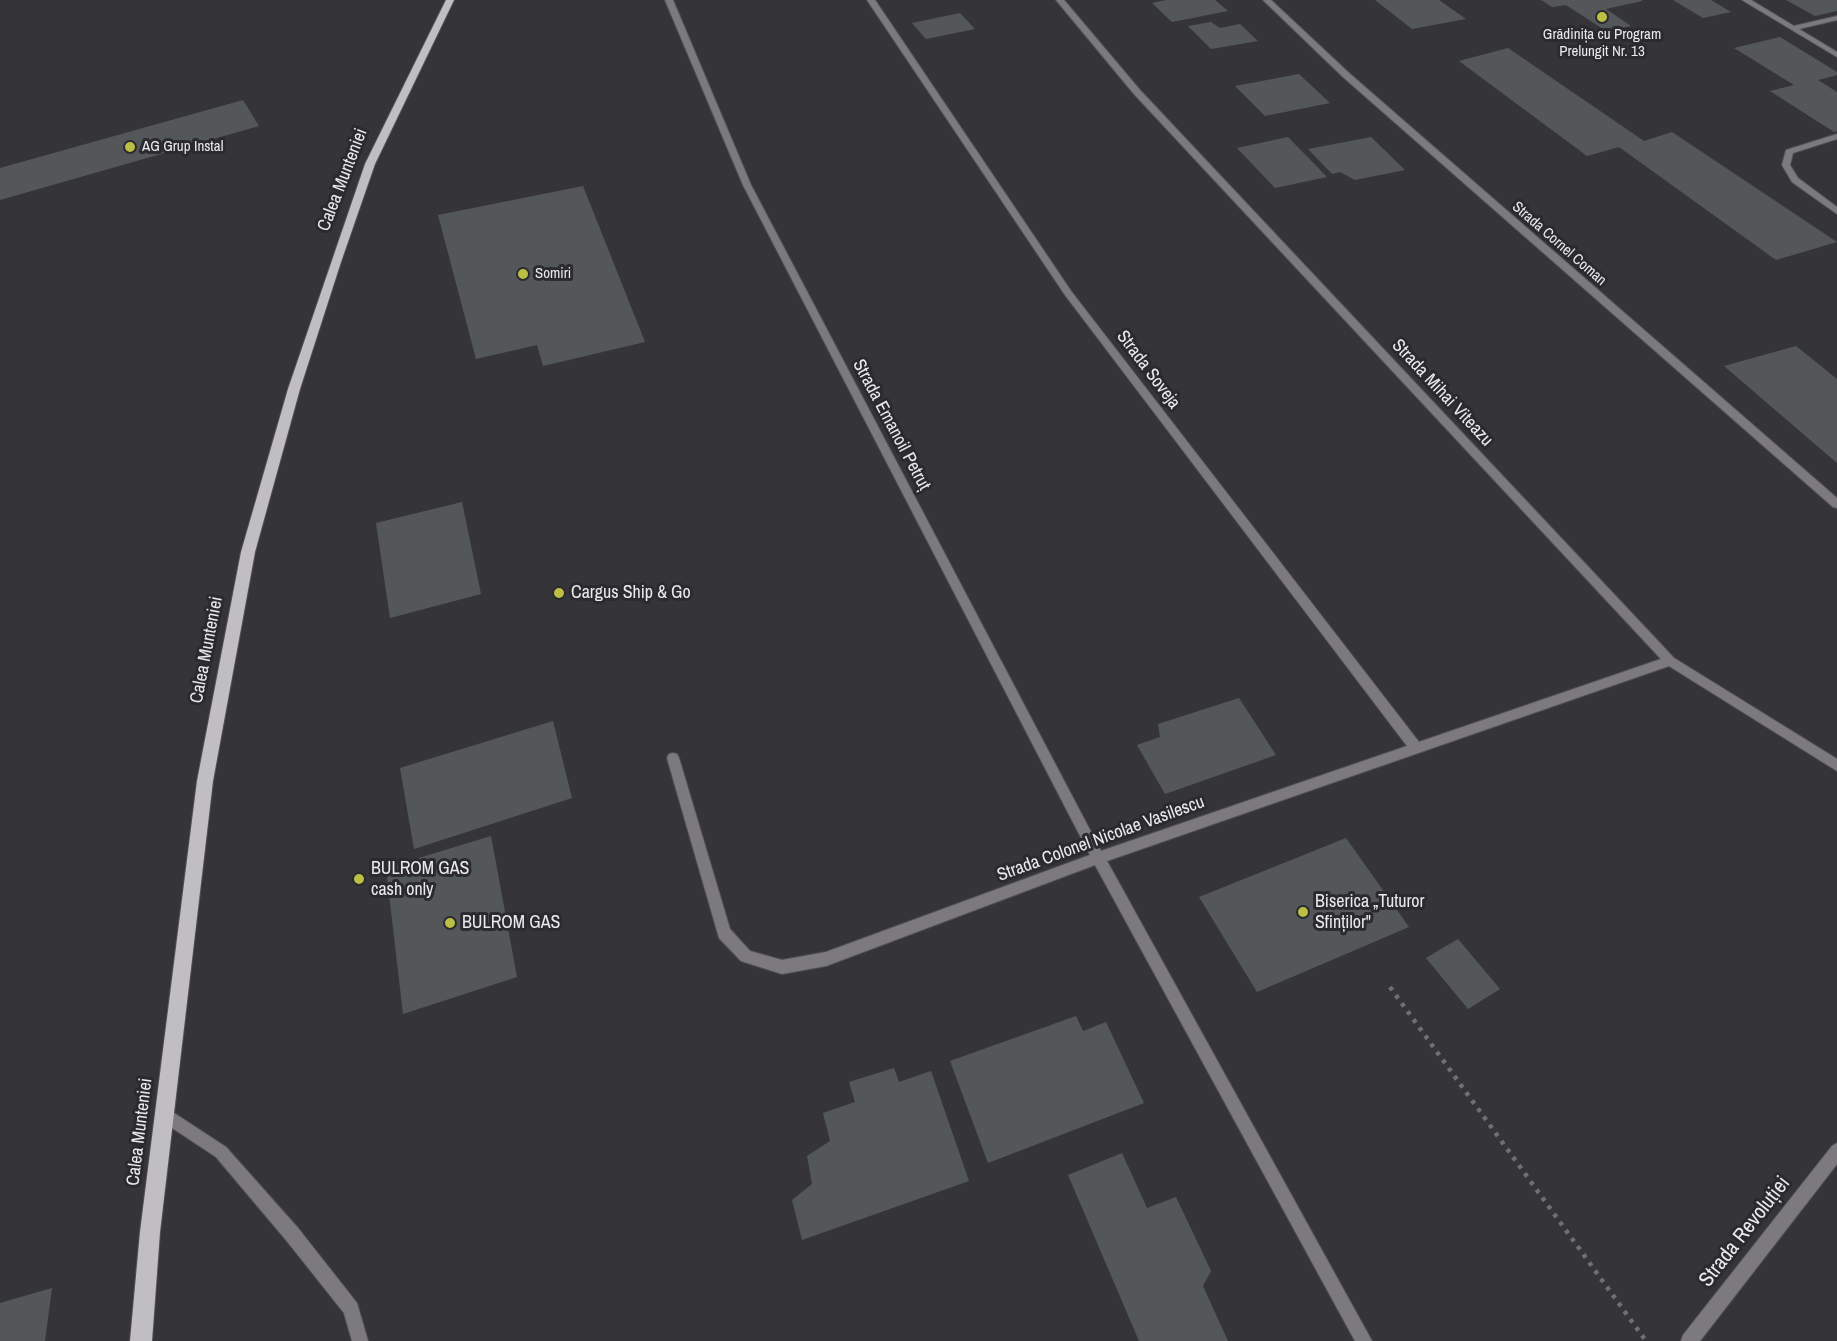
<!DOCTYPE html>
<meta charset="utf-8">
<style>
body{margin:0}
canvas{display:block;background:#353539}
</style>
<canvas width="1837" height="1341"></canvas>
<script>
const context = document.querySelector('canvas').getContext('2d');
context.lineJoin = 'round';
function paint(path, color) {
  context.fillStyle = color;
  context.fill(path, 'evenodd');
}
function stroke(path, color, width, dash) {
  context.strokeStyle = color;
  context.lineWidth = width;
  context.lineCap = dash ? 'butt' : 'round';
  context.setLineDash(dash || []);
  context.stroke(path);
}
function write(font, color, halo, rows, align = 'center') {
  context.font = font + ' "Archivo Narrow",sans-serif';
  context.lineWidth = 6;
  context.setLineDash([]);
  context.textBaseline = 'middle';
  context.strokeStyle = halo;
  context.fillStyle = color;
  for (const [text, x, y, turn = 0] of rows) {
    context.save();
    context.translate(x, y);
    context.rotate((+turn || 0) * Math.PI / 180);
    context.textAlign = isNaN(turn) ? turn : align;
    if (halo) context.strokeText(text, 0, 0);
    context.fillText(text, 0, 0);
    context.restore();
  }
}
paint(new Path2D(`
 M 1166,0 L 1215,0 L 1228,11 L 1172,22 L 1152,3 Z
 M 1375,0 L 1439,0 L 1466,19 L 1412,29 Z
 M 1541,0 L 1642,0 L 1642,1 L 1606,9 L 1631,26 L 1606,31 L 1566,5 L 1552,7 Z
 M 1673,0 L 1711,0 L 1731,12 L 1703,18 Z
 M 1786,0 L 1837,0 L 1837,11 L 1815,16 Z
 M 960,13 L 975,29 L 926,39 L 912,23 Z
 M 1211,22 L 1220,28 L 1240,24 L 1258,41 L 1211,49 L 1188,26 Z
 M 1780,37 L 1837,72 L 1837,75 L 1818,80 L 1837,92 L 1837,131 L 1834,132 L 1770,91 L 1794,85 L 1734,48 Z
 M 1508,48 L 1644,141 L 1672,132 L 1837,242 L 1776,260 L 1619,147 L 1587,156 L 1459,61 Z
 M 1299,74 L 1330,103 L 1265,116 L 1235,86 Z
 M 243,100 L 259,126 L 0,200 L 0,168 Z
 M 1288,137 L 1327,177 L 1275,188 L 1237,148 Z
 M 1371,137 L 1405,170 L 1355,180 L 1340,172 L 1332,174 L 1308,149 Z
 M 583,186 L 645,342 L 543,366 L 537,345 L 476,359 L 438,215 Z
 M 1796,346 L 1837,379 L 1837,463 L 1724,366 Z
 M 462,502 L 481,594 L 390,618 L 376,523 Z
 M 1239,698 L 1276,755 L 1165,794 L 1137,745 L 1160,737 L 1158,724 Z
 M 553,721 L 572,798 L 414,849 L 400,768 Z
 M 491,836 L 517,977 L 403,1014 L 386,868 Z
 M 1346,838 L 1409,927 L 1257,992 L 1199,897 Z
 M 1458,939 L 1500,989 L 1468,1009 L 1426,958 Z
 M 1076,1016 L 1083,1031 L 1106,1022 L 1144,1103 L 988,1163 L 950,1061 Z
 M 894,1068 L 899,1082 L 931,1071 L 969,1181 L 802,1240 L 792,1200 L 812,1184 L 807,1156 L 830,1141 L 823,1113 L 855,1102 L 849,1082 Z
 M 1122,1153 L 1147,1208 L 1176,1197 L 1211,1271 L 1203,1286 L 1228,1341 L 1139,1341 L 1068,1175 Z
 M 52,1288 L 45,1341 L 0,1341 L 0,1303 Z`), '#54575a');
const service = new Path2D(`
 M 1837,134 L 1837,139 L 1793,153 L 1790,165 L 1798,178 L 1837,207 L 1837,214 L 1792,182 L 1782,165 L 1786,150 Z
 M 165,1107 L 226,1147 L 298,1228 L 357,1303 L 368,1341 L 352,1341 L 344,1313 L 286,1240 L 216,1157 L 160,1120 L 157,1115 L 160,1110 Z`);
const minor = new Path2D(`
 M 665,0 L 673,0 L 751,185 L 1101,851 L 1407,746 L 1065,295 L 867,0 L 875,0 L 1071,291 L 1419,742 L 1661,659 L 1134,94 L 1056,0 L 1064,0 L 1140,90 L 1674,658 L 1837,759 L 1837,771 L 1669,666 L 1107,861 L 1372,1341 L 1355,1341 L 1095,865 L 826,966 L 782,974 L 741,961 L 719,938 L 667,758 L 669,754 L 673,753 L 677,754 L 679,758 L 730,929 L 750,951 L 782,960 L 826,952 L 1090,855 L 743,185 Z
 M 1263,0 L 1271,0 L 1349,73 L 1837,498 L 1837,508 L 1833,507 L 1343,77 Z
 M 1742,0 L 1751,0 L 1794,26 L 1837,16 L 1837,20 L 1799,29 L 1837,52 L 1837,57 Z
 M 1837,1143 L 1837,1164 L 1700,1341 L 1681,1341 L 1683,1335 L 1832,1146 Z`);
const primary = new Path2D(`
 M 446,0 L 454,0 L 375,164 L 341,262 L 300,389 L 255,552 L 213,781 L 160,1232 L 152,1341 L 130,1341 L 140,1232 L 197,781 L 241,552 L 288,389 L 365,164 Z`);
stroke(service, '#525256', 2);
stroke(minor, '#525256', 2);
stroke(primary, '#525256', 2);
stroke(new Path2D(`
 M 1390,987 L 1646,1341`), '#707073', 4.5, [4, 6]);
paint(service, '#7c7a7c');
paint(minor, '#7c7a7c');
paint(primary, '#c1bec1');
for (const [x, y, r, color] of [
 [1602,17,6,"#bcbf43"],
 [130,147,6,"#bcbf43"],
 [523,274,6,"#bcbf43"],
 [559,593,6,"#bcbf43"],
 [359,879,6,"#bcbf43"],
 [1303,912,6,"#bcbf43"],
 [450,923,6,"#bcbf43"]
]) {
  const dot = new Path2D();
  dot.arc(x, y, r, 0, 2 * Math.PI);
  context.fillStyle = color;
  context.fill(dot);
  stroke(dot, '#2b2b2f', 2);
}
write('15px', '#eaeaec', '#2b2b2f', [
 ["Grădinița cu Program",1602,35,"center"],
 ["Prelungit Nr. 13",1602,52,"center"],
 ["AG Grup Instal",142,147],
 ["Somiri",535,274]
], 'left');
write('15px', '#eaeaec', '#2b2b2f', [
 ["Strada Cornel Coman",1559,244,41]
]);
write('18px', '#eaeaec', '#2b2b2f', [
 ["Calea Munteniei",343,180,-69],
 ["Strada Soveja",1148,370,53],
 ["Strada Mihai Viteazu",1442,393,47],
 ["Strada Emanoil Petruț",891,425,62],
 ["Calea Munteniei",207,650,-79],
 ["Strada Colonel Nicolae Vasilescu",1101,839,-20],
 ["Calea Munteniei",140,1132,-83]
]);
write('18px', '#eaeaec', '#2b2b2f', [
 ["Cargus Ship & Go",571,593],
 ["BULROM GAS",371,869],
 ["cash only",371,890],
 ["Biserica „Tuturor",1315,902],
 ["Sfinților\"",1315,923],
 ["BULROM GAS",462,923]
], 'left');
write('21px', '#eaeaec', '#2b2b2f', [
 ["Strada Revoluției",1745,1232,-52]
]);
</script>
